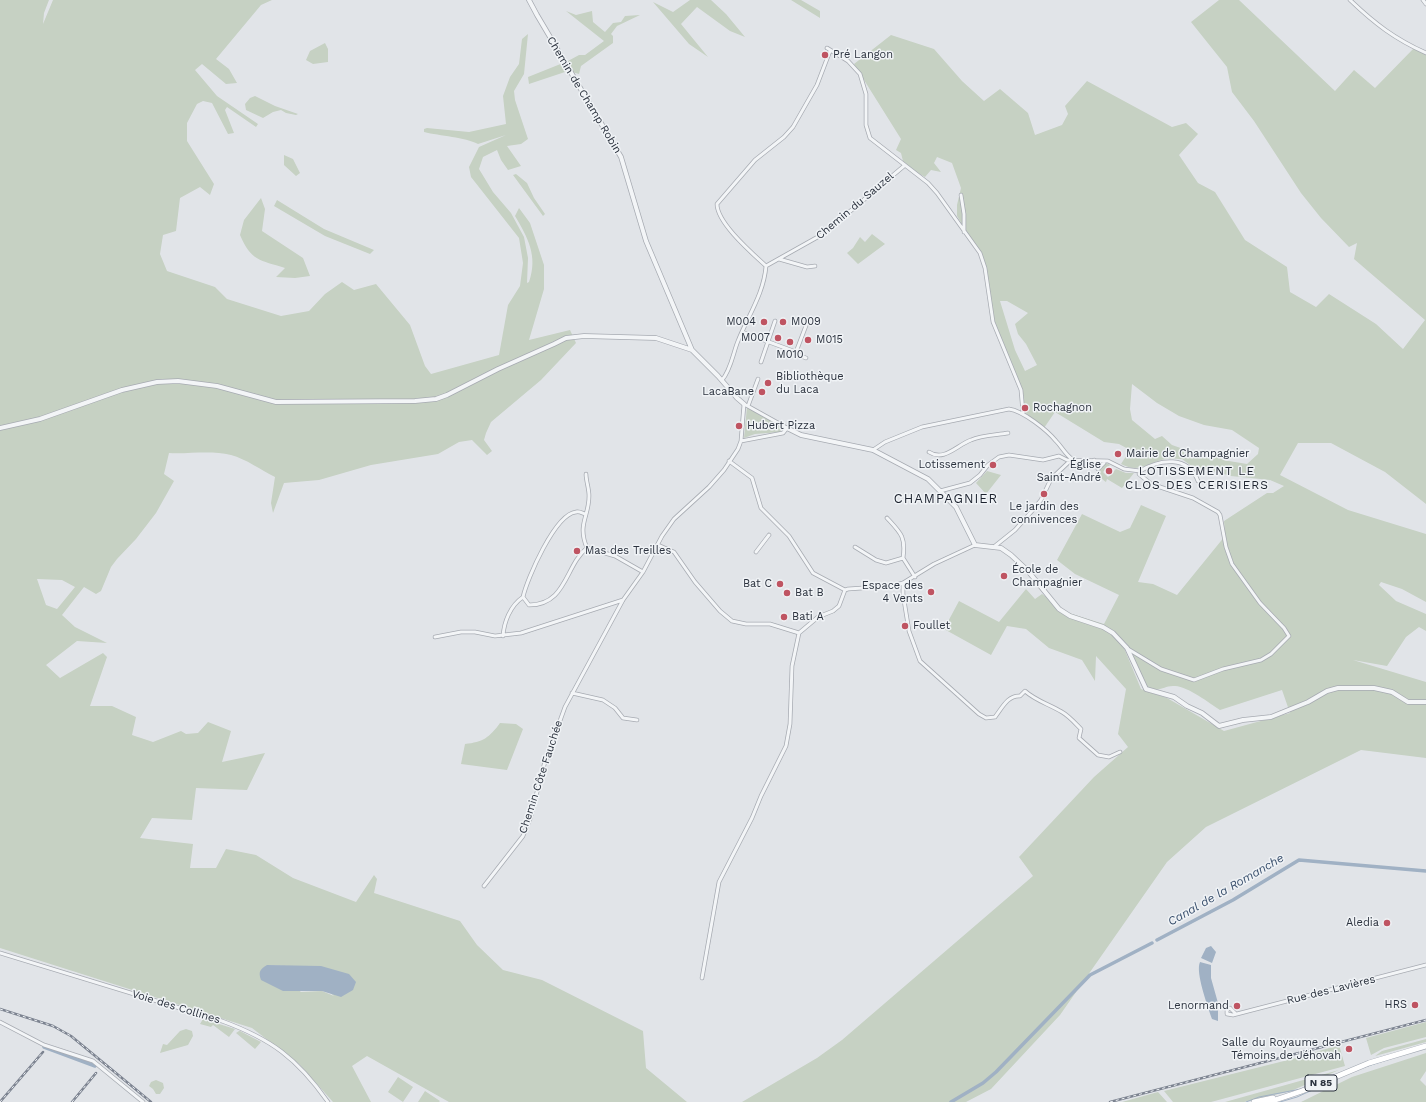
<!DOCTYPE html>
<meta charset="utf-8">
<style>
body{margin:0}
canvas{display:block;background:#e1e4e8}
</style>
<canvas width="1426" height="1102"></canvas>
<script>
const context = document.querySelector('canvas').getContext('2d');
context.lineJoin = 'round';
function paint(path, color) {
  context.fillStyle = color;
  context.fill(path, 'evenodd');
}
function stroke(path, color, width, dash) {
  context.strokeStyle = color;
  context.lineWidth = width;
  context.lineCap = dash ? 'butt' : 'round';
  context.setLineDash(dash || []);
  context.stroke(path);
}
function write(font, color, halo, rows, align = 'center') {
  context.font = font + ' "Work Sans",sans-serif';
  context.lineWidth = 3;
  context.setLineDash([]);
  context.textBaseline = 'middle';
  context.strokeStyle = halo;
  context.fillStyle = color;
  for (const [text, x, y, turn = 0] of rows) {
    context.save();
    context.translate(x, y);
    context.rotate((+turn || 0) * Math.PI / 180);
    context.textAlign = isNaN(turn) ? turn : align;
    if (halo) context.strokeText(text, 0, 0);
    context.fillText(text, 0, 0);
    context.restore();
  }
}
paint(new Path2D(`
 M 0,0 L 49,0 L 44,13 L 43,24 L 53,0 L 272,0 L 261,5 L 216,59 L 229,69 L 237,83 L 226,84 L 202,64 L 195,70 L 217,96 L 258,124 L 256,127 L 227,107 L 225,110 L 234,133 L 228,134 L 212,103 L 203,101 L 197,104 L 187,123 L 187,141 L 214,184 L 210,195 L 200,187 L 180,198 L 176,231 L 163,235 L 160,254 L 167,271 L 215,287 L 227,299 L 281,316 L 309,311 L 325,294 L 342,282 L 354,290 L 376,284 L 410,325 L 425,366 L 431,374 L 499,355 L 508,305 L 520,286 L 523,263 L 519,238 L 471,177 L 469,167 L 479,147 L 506,135 L 478,144 C 465,137 440,136 424,132 L 424,129 L 427,128 L 469,132 L 506,124 L 503,96 L 510,77 L 519,64 L 522,39 L 528,34 L 524,74 L 514,91 L 515,100 L 528,139 L 521,144 L 507,146 L 521,166 L 508,170 L 501,160 L 497,150 L 483,157 L 479,169 L 493,192 L 511,213 L 524,237 L 528,258 L 527,283 L 529,282 C 538,256 528,238 515,216 L 519,208 L 530,223 L 544,265 L 544,289 L 529,340 L 570,330 L 576,343 L 541,380 L 491,422 L 486,433 L 484,440 L 492,451 L 487,455 L 472,440 L 459,442 L 438,454 L 371,465 L 319,480 L 284,483 L 273,513 L 271,503 L 275,477 C 261,470 246,459 231,455 C 211,450 190,454 169,453 L 164,474 L 174,481 L 156,513 L 136,539 L 117,559 L 111,567 L 101,591 L 96,594 L 84,587 L 62,615 L 75,627 L 107,643 L 77,641 L 46,665 L 60,678 L 103,653 L 107,657 L 90,706 L 112,706 L 136,717 L 132,735 L 153,742 L 181,731 L 186,734 L 198,733 L 208,722 L 231,731 L 222,762 L 265,753 L 247,790 L 196,788 L 192,820 L 152,818 L 140,838 L 193,844 L 190,868 L 216,868 L 226,849 L 256,855 L 293,878 L 356,902 L 374,875 L 377,879 L 374,893 L 460,921 L 477,945 L 503,970 L 542,980 L 643,1031 L 646,1068 L 687,1102 L 449,1102 L 367,1056 L 352,1066 L 371,1102 L 333,1102 L 299,1064 L 252,1028 L 0,948 ZM 37,579 L 62,580 L 75,587 L 57,609 L 46,605 ZM 267,965 L 301,967 L 334,996 L 322,991 L 301,992 Z
 M 690,0 L 711,0 L 726,14 L 745,37 L 730,31 L 697,7 L 681,24 L 708,57 L 689,44 L 653,2 L 673,12 Z
 M 791,0 L 801,0 L 820,11 L 820,18 Z
 M 1219,0 L 1239,0 L 1335,91 L 1354,70 L 1375,88 L 1414,48 L 1426,54 L 1426,504 L 1385,472 L 1331,443 L 1298,443 L 1280,475 L 1348,510 L 1426,534 L 1426,602 L 1402,589 L 1381,582 L 1379,585 L 1396,601 L 1426,614 L 1426,631 L 1419,627 L 1406,637 L 1387,666 L 1353,660 L 1426,682 L 1426,758 L 1361,750 L 1206,827 L 1167,862 L 1060,1015 L 991,1089 L 966,1102 L 742,1102 L 817,1058 L 842,1040 L 1033,876 L 1019,857 L 1094,777 L 1128,747 L 1118,734 L 1126,689 L 1096,656 L 1095,681 L 1082,660 L 1049,648 L 1026,629 L 1007,626 L 991,655 L 944,629 L 959,601 L 999,622 L 1026,589 L 1035,599 L 1042,594 L 1069,613 L 1104,624 L 1119,595 L 1075,574 L 1057,560 L 1082,514 L 1120,532 L 1130,528 L 1141,505 L 1166,516 L 1138,582 L 1153,584 L 1177,595 L 1225,536 L 1224,521 L 1267,493 L 1273,493 L 1284,486 L 1270,480 L 1231,476 L 1190,465 L 1182,459 C 1177,459 1171,458 1166,459 C 1148,462 1140,474 1121,464 L 1130,450 L 1119,444 L 1104,442 L 1055,412 L 1044,428 L 1024,412 L 1023,392 L 992,319 L 983,259 L 957,216 L 957,205 L 961,188 L 952,163 L 937,157 L 934,163 L 941,172 L 931,170 L 925,177 L 904,165 L 901,153 L 896,150 L 901,139 L 854,64 L 891,35 L 934,49 L 962,81 L 984,101 L 1000,89 L 1028,113 L 1035,135 L 1062,125 L 1068,114 L 1065,106 L 1087,81 L 1172,127 L 1186,123 L 1198,134 L 1179,155 L 1198,183 L 1215,192 L 1245,240 L 1287,267 L 1290,292 L 1316,307 L 1329,294 L 1376,324 L 1403,349 L 1425,320 L 1354,259 L 1357,243 L 1349,247 L 1321,218 L 1301,193 L 1254,121 L 1232,92 L 1227,67 L 1191,22 ZM 1000,301 L 1007,301 L 1028,313 L 1015,324 L 1018,334 L 1026,344 L 1037,365 L 1025,371 L 1015,350 ZM 1132,384 L 1157,403 L 1179,416 L 1204,425 L 1232,430 L 1259,448 L 1258,454 L 1247,464 L 1223,460 L 1206,450 L 1189,451 L 1172,445 L 1162,436 L 1155,439 L 1132,420 L 1130,409 ZM 1108,627 L 1127,644 L 1147,687 C 1162,693 1163,685 1175,686 C 1189,687 1209,703 1220,710 L 1282,690 L 1290,713 L 1224,731 L 1167,698 L 1141,689 L 1124,648 Z
 M 566,11 L 576,15 L 592,11 L 593,22 L 605,32 L 613,23 L 621,22 L 625,16 L 640,15 L 617,26 L 611,34 L 613,36 L 613,43 L 581,66 L 579,74 L 568,71 L 529,84 L 528,77 L 568,61 L 579,55 L 585,55 L 604,41 Z
 M 325,43 L 328,49 L 328,62 L 313,64 L 306,60 L 310,51 Z
 M 255,96 L 275,106 L 298,114 L 296,115 L 286,113 L 281,110 L 273,112 L 263,118 L 246,110 L 245,104 L 250,98 Z
 M 284,155 L 293,159 L 300,173 L 296,176 L 284,165 Z
 M 516,174 L 527,183 L 534,198 L 545,214 L 543,216 L 513,175 Z
 M 261,198 L 265,209 L 262,231 L 303,258 L 310,276 L 295,278 L 276,277 L 285,268 C 260,260 251,261 240,235 L 244,220 Z
 M 277,200 L 324,229 L 374,250 L 370,254 L 325,236 L 274,206 Z
 M 872,234 L 885,244 L 858,264 L 847,253 L 853,248 L 860,237 L 865,242 Z
 M 747,407 L 782,427 L 780,432 L 755,434 L 744,438 Z
 M 1106,463 L 1110,465 L 1103,472 L 1108,477 L 1116,469 L 1126,473 L 1134,473 L 1122,488 L 1107,479 L 1106,482 C 1101,479 1099,475 1098,470 Z
 M 987,471 L 1001,475 L 986,494 L 976,483 Z
 M 500,723 L 516,724 L 523,729 L 507,770 L 461,764 L 465,744 C 483,742 489,738 500,723 Z
 M 203,1019 L 235,1029 L 229,1037 L 213,1025 L 211,1027 L 200,1024 Z
 M 1426,1022 L 1426,1037 L 1384,1048 L 1371,1055 L 1366,1038 Z
 M 186,1029 L 192,1031 L 193,1036 L 188,1045 L 160,1053 L 163,1044 L 167,1045 L 180,1031 Z
 M 239,1031 L 240,1031 L 261,1042 L 255,1049 L 236,1033 Z
 M 1426,1039 L 1426,1042 L 1375,1056 L 1382,1051 Z
 M 1339,1045 L 1345,1066 L 1211,1102 L 1173,1102 L 1164,1091 L 1296,1058 Z
 M 1426,1053 L 1426,1071 L 1420,1080 L 1426,1086 L 1426,1102 L 1301,1102 L 1352,1077 Z
 M 1339,1070 L 1291,1091 L 1244,1102 L 1225,1102 Z
 M 398,1077 L 413,1087 L 403,1102 L 388,1092 Z
 M 156,1080 L 163,1083 L 164,1088 L 160,1094 L 156,1094 L 153,1089 L 149,1086 L 151,1082 Z
 M 425,1091 L 440,1101 L 439,1102 L 418,1102 Z
 M 1158,1092 L 1167,1102 L 1122,1102 Z`), '#c6d1c3');
paint(new Path2D(`
 M 1211,946 L 1216,952 L 1212,963 L 1201,958 L 1206,948 Z
 M 1200,962 L 1211,965 L 1211,978 L 1218,1003 L 1218,1021 L 1212,1019 C 1208,1007 1195,972 1200,962 Z
 M 267,965 L 321,966 L 349,974 L 356,982 L 353,990 L 341,997 L 322,991 L 283,991 L 261,980 C 258,972 260,969 267,965 Z`), '#a0b1c4');
stroke(new Path2D(`
 M 1365,1067 L 1393,1058
 M 1246,1102 L 1259,1097 L 1301,1089 L 1322,1079
 M 1280,1102 L 1297,1097 L 1339,1078`), '#a0b1c4', 1);
stroke(new Path2D(`
 M 1157,940 L 1233,900 L 1299,860 L 1426,871
 M 44,1047 L 95,1066
 M 951,1102 L 983,1083 L 996,1072 L 1090,975 L 1152,943`), '#a0b1c4', 3.5);
const minor = new Path2D(`
 M 1350,0 C 1375,24 1395,39 1426,53
 M 1423,0 L 1426,4
 M 827,48 L 848,61 L 860,74 L 866,94 L 866,125 L 870,138 L 928,183 L 937,193 L 980,253 L 985,268 L 993,322 L 1021,390 L 1023,413
 M 961,195 L 964,214 L 964,232
 M 779,259 L 807,267 L 815,266
 M 766,266 C 752,253 717,223 717,204 L 755,160 L 784,137 L 793,127 L 817,85 L 830,51
 M 766,266 L 823,234 L 904,166
 M 742,332 L 796,352 L 807,323
 M 796,352 L 796,354 L 806,358
 M 761,362 L 775,321
 M 722,380 C 731,370 733,353 738,341 C 748,316 764,293 766,266
 M 748,406 L 758,379
 M 741,441 L 783,433 L 787,428 L 744,404
 M 873,450 L 885,442 L 922,427 L 1009,409 C 1023,411 1047,430 1056,441 C 1062,447 1065,454 1072,459
 M 929,452 C 944,462 957,445 971,440 C 982,435 996,435 1008,433
 M 1094,460 L 1098,469 L 1104,463 L 1104,461
 M 729,461 L 752,478 L 761,508 L 789,536 L 813,573 L 845,590
 M 1140,471 C 1160,459 1188,455 1198,481
 M 586,474 C 586,481 589,488 589,496 C 589,517 577,524 587,548 L 615,556 L 643,572
 M 940,491 L 970,483 L 980,475 L 988,465 L 999,457 L 1009,455 L 1043,460 L 1059,456 L 1067,460 L 1108,461 L 1124,469 L 1140,471
 M 887,518 C 901,533 906,537 903,558 L 915,577
 M 658,545 L 674,552 L 695,582 L 720,611 L 732,621 L 746,624 L 770,624 L 799,633
 M 995,546 L 1015,530 L 1032,511 L 1041,500 L 1051,479 L 1072,459
 M 855,547 L 876,560 L 886,563 L 903,558
 M 756,552 L 769,535
 M 903,583 L 903,594 L 909,631 L 920,661 L 979,714 L 986,718 L 995,717 C 1002,708 1008,695 1020,696 L 1025,691 C 1036,701 1049,704 1062,712 C 1069,716 1075,723 1081,729 L 1079,738 L 1098,755 L 1109,757 L 1120,752
 M 523,597 L 529,605 C 567,605 565,565 587,548
 M 799,633 L 818,617 L 833,611 L 839,606 L 845,590 L 848,589 L 892,586 L 903,583 L 934,564 L 975,545
 M 503,636 C 504,622 510,606 523,597 C 527,579 555,514 576,512 C 579,511 582,513 585,514
 M 435,637 L 461,632 L 475,632 L 495,636 L 521,633 L 623,600
 M 1128,649 L 1161,669 L 1194,680 L 1223,669 L 1261,660 L 1271,654 L 1289,636 L 1284,628 L 1260,603 L 1232,564 L 1226,547 L 1220,515 L 1218,512 L 1193,498 L 1151,484 L 1139,474 L 1140,471
 M 572,693 L 603,700 L 615,708 L 623,718 L 637,720
 M 484,886 L 523,836 L 530,819 L 544,765 L 565,707 L 623,600 L 643,572 L 662,536 L 674,519 L 709,487 L 724,470 L 738,449 L 741,441 L 744,404
 M 0,953 L 222,1021 C 271,1039 297,1058 328,1102
 M 702,978 L 719,882 L 752,818 L 761,796 L 786,746 L 790,724 L 792,666 L 799,633
 M 1236,1014 L 1230,1008 L 1227,1010 L 1227,1014 L 1233,1015 L 1426,965
 M 0,1022 L 44,1045 L 93,1061 L 143,1102`);
const tertiary = new Path2D(`
 M 529,0 L 537,15 L 621,157 L 646,241 L 692,350
 M 0,428 L 40,419 L 122,390 L 157,382 L 178,381 L 217,386 L 276,402 L 415,401 L 436,399 L 447,395 L 498,369 L 554,344 L 566,338 L 584,336 L 656,338 L 692,350 L 718,376 L 737,398 L 744,404
 M 787,428 L 801,435 L 873,450 L 928,479 L 956,507 L 975,545 L 1001,548 L 1011,555 L 1028,571 L 1059,609 L 1070,616 L 1103,627 L 1113,633 L 1127,648 L 1146,689 L 1174,697 L 1187,706 L 1202,713 L 1219,726 L 1243,720 L 1271,717 L 1308,702 L 1327,691 L 1338,688 L 1374,688 L 1392,692 L 1408,702 L 1426,702`);
const primary = new Path2D(`
 M 1254,1102 L 1273,1098
 M 1269,1102 L 1302,1091 L 1369,1063 L 1426,1046`);
stroke(minor, '#a7abb2', 4.5);
stroke(tertiary, '#a7abb2', 5.5);
stroke(primary, '#a2a8b2', 6);
stroke(minor, '#f3f5f7', 3);
stroke(tertiary, '#f3f5f7', 4);
stroke(primary, '#fff', 5);
const rail = new Path2D(`
 M 0,1009 L 53,1026 L 71,1036 L 151,1102
 M 0,1102 L 43,1052
 M 72,1102 L 96,1073
 M 1110,1102 L 1426,1020`);
stroke(rail, '#7c8390', 2.5);
stroke(rail, '#f0f3f6', 1, [3]);
for (const [x, y, r, color] of [
 [825,55,4,"#bf5462"],
 [764,322,4,"#bf5462"],
 [783,322,4,"#bf5462"],
 [778,338,4,"#bf5462"],
 [808,340,4,"#bf5462"],
 [790,342,4,"#bf5462"],
 [768,383,4,"#bf5462"],
 [762,392,4,"#bf5462"],
 [1025,408,4,"#bf5462"],
 [739,426,4,"#bf5462"],
 [1118,454,4,"#bf5462"],
 [993,465,4,"#bf5462"],
 [1109,471,4,"#bf5462"],
 [1044,494,4,"#bf5462"],
 [577,551,4,"#bf5462"],
 [1004,576,4,"#bf5462"],
 [780,584,4,"#bf5462"],
 [931,592,4,"#bf5462"],
 [787,593,4,"#bf5462"],
 [784,617,4,"#bf5462"],
 [905,626,4,"#bf5462"],
 [1387,923,4,"#bf5462"],
 [1415,1005,4,"#bf5462"],
 [1237,1006,4,"#bf5462"],
 [1349,1049,4,"#bf5462"]
]) {
  const dot = new Path2D();
  dot.arc(x, y, r, 0, 2 * Math.PI);
  context.fillStyle = color;
  context.fill(dot);
  stroke(dot, '#f0f3f6', 1.5);
}
for (const [x, y, w] of [
 [1321,1083,32]
]) {
  const box = new Path2D();
  box.roundRect(x - w / 2, y - 8, w, 16, 3);
  context.fillStyle = '#f0f3f6';
  context.fill(box);
  stroke(box, '#2b323e', 1);
}
write('bold 10px', '#2b323e', null, [
 ["N 85",1321,1083]
]);
write('11px', '#2b323e', '#f0f3f6', [
 ["Pré Langon",833,55],
 ["M004",756,322,"right"],
 ["M009",791,322],
 ["M007",770,338,"right"],
 ["M015",816,340],
 ["M010",790,355,"center"],
 ["Bibliothèque",776,377],
 ["du Laca",776,390],
 ["LacaBane",754,392,"right"],
 ["Rochagnon",1033,408],
 ["Hubert Pizza",747,426],
 ["Mairie de Champagnier",1126,454],
 ["Lotissement",985,465,"right"],
 ["Église",1101,465,"right"],
 ["Saint-André",1101,478,"right"],
 ["Le jardin des",1044,507,"center"],
 ["connivences",1044,520,"center"],
 ["Mas des Treilles",585,551],
 ["École de",1012,570],
 ["Champagnier",1012,583],
 ["Bat C",772,584,"right"],
 ["Espace des",923,586,"right"],
 ["4 Vents",923,599,"right"],
 ["Bat B",795,593],
 ["Bati A",792,617],
 ["Foullet",913,626],
 ["Aledia",1379,923,"right"],
 ["HRS",1407,1005,"right"],
 ["Lenormand",1229,1006,"right"],
 ["Salle du Royaume des",1341,1043,"right"],
 ["Témoins de Jéhovah",1341,1056,"right"]
], 'left');
write('11px', '#2b323e', '#f0f3f6', [
 ["Chemin de Champ Robin",584,95,59],
 ["Chemin du Sauzel",855,206,-40],
 ["Chemin Côte Fauchée",541,777,-72],
 ["Rue des Lavières",1331,990,-14],
 ["Voie des Collines",176,1007,17]
]);
context.letterSpacing = '1px';
write('12px', '#1d232f', '#f0f3f6', [
 ["LOTISSEMENT LE",1197,471],
 ["CLOS DES CERISIERS",1197,485]
]);
context.letterSpacing = '0px';
write('italic 12px', '#3a506d', '#f0f3f6', [
 ["Canal de la Romanche",1226,890,-30]
]);
context.letterSpacing = '1px';
write('13px', '#1d232f', '#f0f3f6', [
 ["CHAMPAGNIER",946,499]
]);
context.letterSpacing = '0px';
</script>
